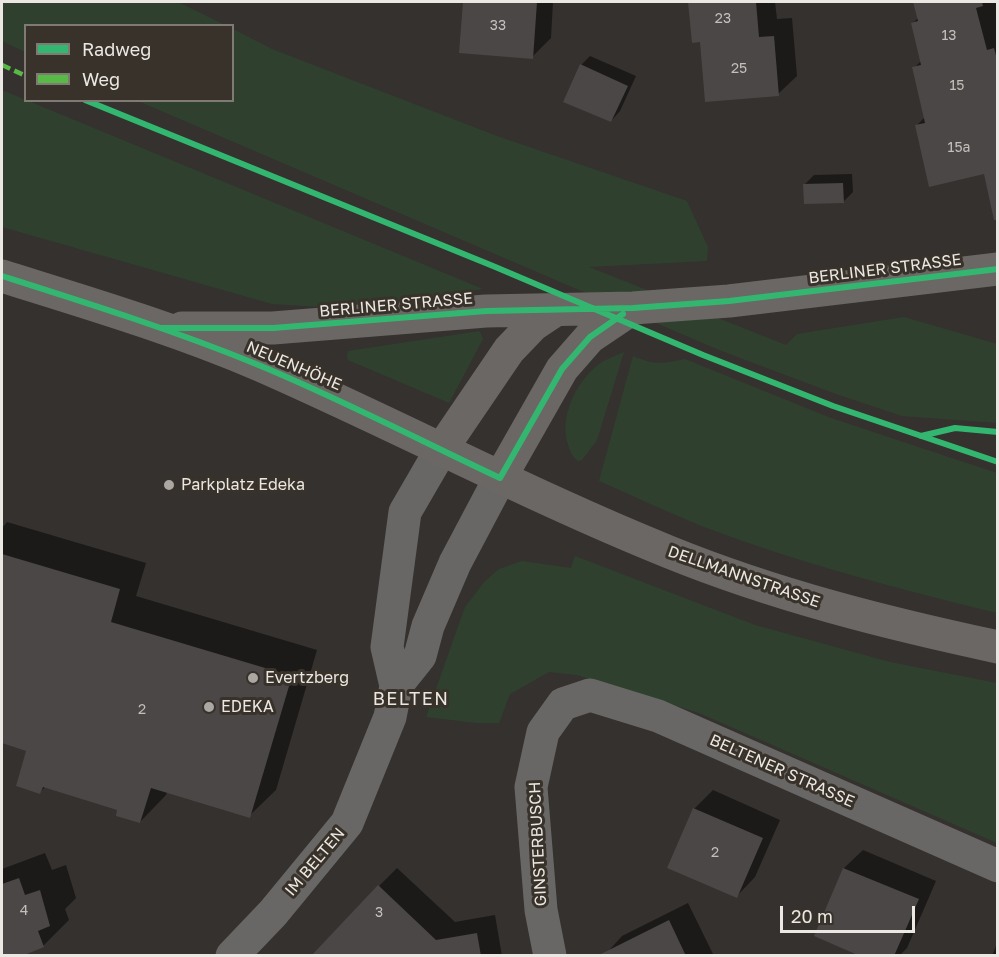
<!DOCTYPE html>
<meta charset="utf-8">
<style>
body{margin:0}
#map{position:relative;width:999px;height:957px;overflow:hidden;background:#34312e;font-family:"Golos Text",sans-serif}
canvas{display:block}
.frame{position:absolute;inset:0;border:3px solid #ebe7e2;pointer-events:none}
.legend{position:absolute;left:24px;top:24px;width:210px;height:78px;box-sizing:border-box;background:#38322a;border:2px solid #807a74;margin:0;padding:8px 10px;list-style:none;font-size:18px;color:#ebe7e2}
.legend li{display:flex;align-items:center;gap:12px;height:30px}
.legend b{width:30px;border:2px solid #807a74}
.scale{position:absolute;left:780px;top:906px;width:135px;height:27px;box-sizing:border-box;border:3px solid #ebe7e2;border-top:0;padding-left:8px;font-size:18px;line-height:21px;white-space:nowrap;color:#ebe7e2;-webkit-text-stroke:4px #38322a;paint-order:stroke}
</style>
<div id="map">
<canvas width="999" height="957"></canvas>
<div class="frame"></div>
<ul class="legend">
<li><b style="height:8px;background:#33b770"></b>Radweg</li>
<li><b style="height:8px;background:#58b947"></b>Weg</li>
</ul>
<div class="scale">20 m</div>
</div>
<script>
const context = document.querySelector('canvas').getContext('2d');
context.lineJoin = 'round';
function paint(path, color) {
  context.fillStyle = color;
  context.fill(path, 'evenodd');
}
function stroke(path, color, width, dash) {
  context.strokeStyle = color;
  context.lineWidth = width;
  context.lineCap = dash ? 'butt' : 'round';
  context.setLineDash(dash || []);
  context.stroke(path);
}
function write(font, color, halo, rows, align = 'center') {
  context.font = font + ' "Golos Text",sans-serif';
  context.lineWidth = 6;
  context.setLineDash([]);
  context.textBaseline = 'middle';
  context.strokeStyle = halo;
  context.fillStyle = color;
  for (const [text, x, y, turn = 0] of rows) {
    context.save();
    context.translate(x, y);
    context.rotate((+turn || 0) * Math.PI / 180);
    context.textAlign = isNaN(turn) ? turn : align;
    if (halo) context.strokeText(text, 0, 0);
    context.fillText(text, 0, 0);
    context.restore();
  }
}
paint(new Path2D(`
 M 2,2 L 178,2 L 225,25 L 26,26 L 25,52 L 2,41 Z
 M 233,29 L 272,49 L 497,136 L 687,201 L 708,247 L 707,261 L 589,267 L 786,345 L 797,334 L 904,317 L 997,344 L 997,423 L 902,416 L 836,394 L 719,350 L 138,101 L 232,100 Z
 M 2,90 L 26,100 L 483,289 L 353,309 L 272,304 L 2,227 Z
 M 480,331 L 483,339 L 449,403 L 348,360 L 347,357 L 348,351 Z
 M 624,352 L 597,440 L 582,460 L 578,461 C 571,456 569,448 567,441 C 560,413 579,377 602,362 C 609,358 617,355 624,352 Z
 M 633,356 C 654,365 662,364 685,359 L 831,418 L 997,473 L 997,613 C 899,589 799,563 704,527 C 669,513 634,496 599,481 Z
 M 575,556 L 755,625 L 890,662 L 997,683 L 997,843 L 699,713 L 577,675 L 549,672 L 510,694 L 499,723 L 476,723 L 426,717 L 465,607 L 485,581 L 499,569 L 522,561 L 571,568 Z`), '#2f412e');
paint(new Path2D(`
 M 465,2 L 553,2 L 551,38 L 532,57 L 461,52 Z
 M 690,2 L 775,2 L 777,19 L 792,18 L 797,76 L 778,94 L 701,40 L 693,41 Z
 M 914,2 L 998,2 L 998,218 L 986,172 L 916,126 L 925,117 L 914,68 L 922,60 L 913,23 L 918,18 Z
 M 590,56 L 636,76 L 620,111 L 611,121 L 581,65 Z
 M 852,174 L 853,192 L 843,202 L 805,184 L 814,175 Z
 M 7,522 L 146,563 L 136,596 L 317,650 L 276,790 L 249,816 L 167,792 L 166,795 L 140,822 L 119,809 L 45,787 L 40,792 L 28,750 L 2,742 L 2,528 Z
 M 713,790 L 780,820 L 755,877 L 737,896 L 694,809 Z
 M 863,850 L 936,881 L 907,948 L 899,956 L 864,956 L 816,935 L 844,868 Z
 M 45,853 L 52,870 L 66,865 L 76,898 L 65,909 L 69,920 L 43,946 L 17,956 L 2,956 L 2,869 Z
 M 397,868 L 455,922 L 495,915 L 502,956 L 412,956 L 379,886 Z
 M 688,903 L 714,956 L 604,956 L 622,936 Z
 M 998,944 L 998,956 L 992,956 L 996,946 Z`), '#0007');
paint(new Path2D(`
 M 463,2 L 537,2 L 533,59 L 459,53 Z
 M 688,2 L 756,2 L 759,37 L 774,36 L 779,96 L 705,102 L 700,42 L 692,43 Z
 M 913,2 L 982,2 L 983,6 L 976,8 L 987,50 L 994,48 L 998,63 L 998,220 L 994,220 L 984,174 L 929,187 L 915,125 L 925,123 L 912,67 L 921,65 L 911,23 L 918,21 Z
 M 580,64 L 628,86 L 611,122 L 563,102 Z
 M 843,183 L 844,203 L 804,204 L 803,184 Z
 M 2,554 L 120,589 L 111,622 L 292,676 L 250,818 L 151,788 L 140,823 L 116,816 L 117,810 L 43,787 L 40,794 L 16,786 L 26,751 L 2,743 Z
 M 693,808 L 763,838 L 737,898 L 667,868 Z
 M 843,868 L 919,899 L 894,956 L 860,956 L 814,936 Z
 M 19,878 L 25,895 L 40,890 L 50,926 L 38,931 L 44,947 L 22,956 L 2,956 L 2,884 Z
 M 378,885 L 436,940 L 477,933 L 481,956 L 311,956 Z
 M 669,920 L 686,956 L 602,956 L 601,954 Z`), '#4a4746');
stroke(new Path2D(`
 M 396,686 L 420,656 L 428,626 L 455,563 L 500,478
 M 232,956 L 273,913 L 347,823 L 390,717 L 396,686 L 387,647 L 405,512 L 441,450
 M 550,956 L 541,910 L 531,787 L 543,732 L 563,704 L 590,695 L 658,716 L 998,866`), '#696765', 33);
stroke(new Path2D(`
 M 2,276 C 88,303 176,329 260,365 C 397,425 530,496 669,552 C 775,595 886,623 998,647
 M 182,328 L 273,328 L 486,311 L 633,308 L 729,301 L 998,269
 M 441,450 L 509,350 L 533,325 L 557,309
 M 500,478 L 562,369 L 590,337 L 633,308`), '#6a6765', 33);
stroke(new Path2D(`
 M 2,65 L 26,76`), '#58b947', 4.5, [9, 4.5]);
stroke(new Path2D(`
 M 85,100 L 493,266 L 703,355 L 833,406 L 998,462
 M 2,276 C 87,303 173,330 256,364 C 339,398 419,440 500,478 L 562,369 L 590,337 L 623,314
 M 162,328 L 273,328 L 486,311 L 633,308 L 729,301 L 998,269
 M 921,436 L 955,428 L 998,432`), '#33b770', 6);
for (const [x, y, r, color] of [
 [169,485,6,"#aba7a3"],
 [253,678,6,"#aba7a3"],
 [209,707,6,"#aba7a3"]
]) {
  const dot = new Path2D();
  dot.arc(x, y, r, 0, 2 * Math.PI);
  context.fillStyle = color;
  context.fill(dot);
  stroke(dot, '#38322a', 2);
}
write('14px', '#c3bfbb', null, [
 ["23",723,19],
 ["33",498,26],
 ["13",949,36],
 ["25",739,69],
 ["15",957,86],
 ["15a",959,148],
 ["2",142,710],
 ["2",715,853],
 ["4",24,911],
 ["3",379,913]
]);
write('16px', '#ebe7e2', '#38322a', [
 ["BERLINER STRASSE",885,269,-7],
 ["BERLINER STRASSE",396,305,-5],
 ["NEUENHÖHE",294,366,23],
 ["DELLMANNSTRASSE",744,577,19],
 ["BELTENER STRASSE",782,771,24],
 ["GINSTERBUSCH",538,844,-93],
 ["IM BELTEN",315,862,-50]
]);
write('16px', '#ebe7e2', '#38322a', [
 ["Parkplatz Edeka",181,485],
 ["Evertzberg",265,678],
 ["EDEKA",221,707]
], 'left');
context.letterSpacing = '1.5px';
write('18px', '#ebe7e2', '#38322a', [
 ["BELTEN",411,699]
]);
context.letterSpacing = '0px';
</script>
